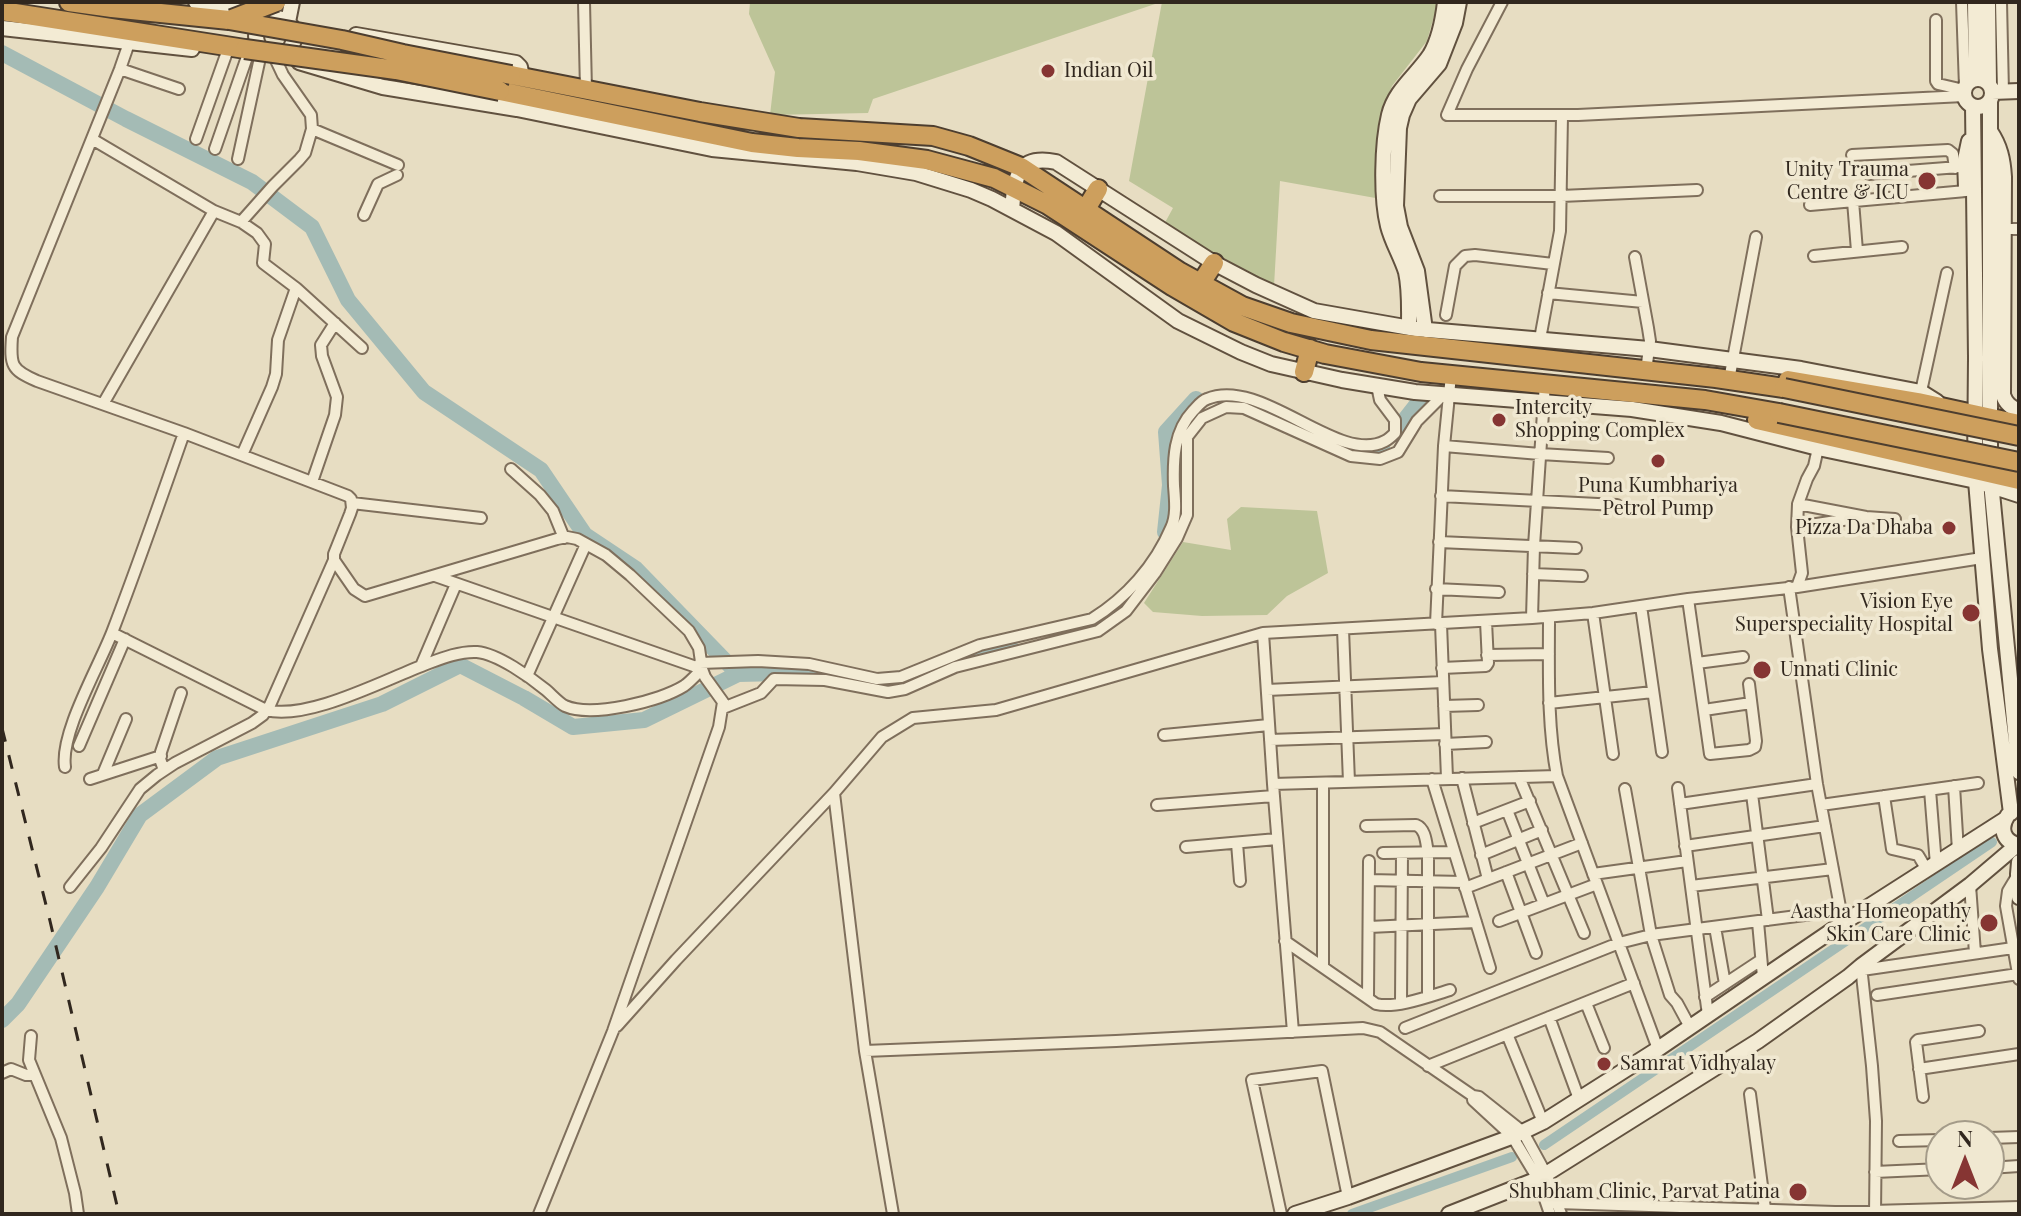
<!DOCTYPE html>
<style>
body{margin:0}
#map{position:relative;width:2021px;height:1216px;overflow:hidden;background:#e7ddc2;font-family:"Playfair Display",serif}
canvas{display:block}
.frame{position:absolute;inset:0;border:4px solid #31271e;pointer-events:none}
.north{position:absolute;left:1925px;top:1120px;width:80px;height:80px;box-sizing:border-box;background:#f0e8d1;border:2px solid #a49b89;border-radius:50%;rotate:0deg;font-size:22px;font-weight:700;line-height:32px;text-align:center;color:#31271e}
.north::after{content:'';display:block;margin:auto;width:28px;height:36px;background:#863533;clip-path:polygon(50% 0,100% 100%,50% 72%,0 100%)}
</style>
<div id="map">
<canvas width="2021" height="1216"></canvas>
<div class="frame"></div>
<div class="north">N</div>
</div>
<script>
const context = document.querySelector('canvas').getContext('2d');
context.lineJoin = 'round';
function paint(path, color) {
  context.fillStyle = color;
  context.fill(path, 'evenodd');
}
function stroke(path, color, width, dash) {
  context.strokeStyle = color;
  context.lineWidth = width;
  context.lineCap = dash ? 'butt' : 'round';
  context.setLineDash(dash || []);
  context.stroke(path);
}
function write(font, color, halo, rows, align = 'center') {
  context.font = font + ' "Playfair Display",serif';
  context.lineWidth = 7;
  context.setLineDash([]);
  context.textBaseline = 'middle';
  context.strokeStyle = halo;
  context.fillStyle = color;
  for (const [text, x, y, turn = 0] of rows) {
    context.save();
    context.translate(x, y);
    context.rotate((+turn || 0) * Math.PI / 180);
    context.textAlign = isNaN(turn) ? turn : align;
    if (halo) context.strokeText(text, 0, 0);
    context.fillText(text, 0, 0);
    context.restore();
  }
}
paint(new Path2D(`
 M 750,2 L 1161,2 L 873,99 L 868,113 L 770,115 L 775,72 L 749,14 Z
 M 1162,2 L 1438,2 L 1427,41 L 1392,86 L 1381,113 L 1381,199 L 1280,181 L 1274,286 L 1162,228 L 1173,208 L 1129,181 Z
 M 1241,507 L 1317,511 L 1328,573 L 1287,596 L 1267,615 L 1202,616 L 1153,612 L 1144,603 L 1183,542 L 1231,550 L 1227,519 Z`), '#bdc498');
stroke(new Path2D(`
 M 1544,1145 L 1992,842
 M 1352,1214 L 1512,1157`), '#a4bbb5', 10);
stroke(new Path2D(`
 M 2,53 L 126,119 L 252,182 L 312,227 L 348,300 L 424,392 L 541,470 L 585,535 L 636,569 L 737,673
 M 1400,426 L 1418,403
 M 1321,436 L 1358,454 L 1382,448
 M 1165,532 L 1170,485 L 1166,432 L 1196,399
 M 1087,630 L 1124,607
 M 968,662 L 995,651 L 1012,649
 M 2,1020 L 18,1004 L 97,887 L 140,815 L 217,758 L 382,704 L 460,665 L 524,698 L 573,727 L 644,720 L 738,674 L 825,672 L 884,687`), '#a4bbb5', 16);
const street = new Path2D(`
 M 584,2 L 586,90
 M 1502,2 L 1467,69 L 1447,115 L 1578,115 L 1964,96
 M 1962,2 L 1965,87
 M 2001,2 L 2003,92
 M 1936,20 L 1936,81 L 1938,84 L 1964,90
 M 129,43 L 120,69 L 12,337 C 10,365 11,370 37,381 L 184,433 L 348,496 L 351,499 L 352,508 L 350,514 L 334,554 L 334,560 L 354,589 L 365,596 L 557,539 L 567,537 L 577,539 L 606,555 L 630,575 L 689,631 L 699,648 L 702,669 L 705,677 L 723,702 L 719,727 L 613,1031 L 539,1214
 M 120,69 L 179,89
 M 312,129 L 398,165
 M 92,139 L 214,211 L 241,222 L 257,233 L 265,244 L 263,263 L 296,288 L 362,348
 M 196,139 L 227,52
 M 215,149 L 248,54
 M 1852,155 L 1948,150 L 1953,154 L 1955,168
 M 238,159 L 261,53
 M 1869,174 L 1959,167
 M 1440,196 L 1561,196 L 1697,190
 M 1853,201 L 1857,251
 M 1810,205 L 1966,191
 M 364,215 L 378,184 L 397,175
 M 241,222 L 273,186 L 299,160 L 305,153 L 312,129 L 311,115 L 283,75 L 274,56
 M 2004,229 L 2019,229
 M 1814,256 L 1902,247
 M 1635,257 L 1648,328 L 1650,341 L 1646,371
 M 1548,293 L 1643,302
 M 1446,315 L 1455,266 L 1465,256 L 1475,255 L 1553,264
 M 1540,339 L 1560,231 L 1562,116
 M 1729,380 L 1756,237
 M 1920,396 L 1947,273
 M 103,404 L 214,211
 M 1444,446 L 1540,454 L 1608,458
 M 242,455 L 272,387 L 276,374 L 278,340 L 296,288
 M 511,469 L 540,495 L 553,511 L 564,538
 M 312,482 L 335,415 L 337,397 L 322,356 L 321,345 L 335,323
 M 1441,496 L 1617,505
 M 352,503 L 481,518
 M 1798,504 L 1866,517 L 1895,519
 M 1797,527 L 1856,518
 M 1439,542 L 1576,548
 M 1533,574 L 1582,576
 M 1789,587 L 1817,784 L 1843,923
 M 1797,587 L 1802,573 L 1797,527 L 1798,504 L 1807,479 L 1814,466 L 1818,448
 M 1436,589 L 1499,592
 M 1688,599 L 1710,754 L 1749,750 L 1755,747 L 1756,741 L 1749,684
 M 1641,606 L 1662,752
 M 1593,613 L 1613,754
 M 1549,617 C 1549,670 1547,724 1557,776 L 1658,1049
 M 1532,618 L 1534,546 L 1545,383
 M 1436,624 L 1444,446 L 1451,375
 M 1441,624 L 1447,778
 M 1343,629 L 1349,782
 M 112,633 L 266,710 C 307,721 384,680 424,665 C 440,659 459,651 477,652 C 498,654 530,677 546,690 C 552,695 559,703 565,706 C 592,718 660,701 684,686 C 690,682 696,675 702,669 L 435,576
 M 1263,633 L 1273,784 L 1293,1032
 M 1487,655 L 1549,654
 M 700,663 L 758,661 L 809,664 L 877,679 L 901,677 L 980,645 L 1092,619 C 1126,598 1155,566 1171,528 C 1177,516 1175,499 1174,486 C 1173,459 1174,431 1193,411 C 1197,407 1201,401 1207,399 C 1262,376 1338,466 1385,441 C 1389,439 1392,436 1395,433 L 1395,420 L 1380,400 L 1377,386
 M 1697,663 L 1743,657
 M 421,666 L 456,584
 M 1442,668 L 1486,666 L 1488,663 L 1486,621
 M 527,676 L 586,544
 M 1267,690 L 1443,682
 M 1549,703 L 1653,692
 M 1444,706 L 1478,705
 M 723,708 L 761,693 L 774,679 L 825,680 L 888,692 L 905,689 L 955,667 L 1098,631 L 1126,611 L 1155,573 L 1177,538 L 1187,515 L 1187,437 L 1202,418 L 1226,407 L 1244,408 L 1351,456 L 1380,459 L 1398,452 L 1417,421 L 1443,395
 M 1704,710 L 1751,703
 M 1164,735 L 1269,725
 M 1270,740 L 1445,734
 M 1445,744 L 1486,742
 M 79,746 L 125,639
 M 65,767 C 60,732 100,665 113,630 C 138,565 161,499 184,433
 M 164,770 L 160,759 L 161,752 L 181,693
 M 103,774 L 126,719
 M 1519,777 L 1584,933
 M 1462,778 L 1488,879
 M 90,779 L 161,756
 M 1432,779 L 1490,968
 M 1323,783 L 1323,967
 M 1273,784 L 1557,776
 M 1954,786 L 1958,851
 M 1678,788 L 1708,1015
 M 1625,789 L 1651,935 L 1670,995 L 1677,1003 L 1690,1027
 M 1930,790 L 1936,865
 M 834,793 L 865,1051 L 893,1214
 M 1752,794 L 1768,920
 M 1884,796 L 1892,849 L 1918,855 L 1927,870
 M 1680,804 L 1817,784
 M 1157,805 L 1274,796
 M 1821,805 L 1978,783
 M 1507,810 L 1544,904
 M 1473,823 L 1530,801
 M 1366,826 L 1416,825 C 1426,829 1426,843 1428,853 L 1428,996
 M 1237,843 L 1240,881
 M 1685,846 L 1825,826
 M 1186,847 L 1277,839
 M 1383,853 L 1454,852
 M 1481,855 L 1542,830
 M 1506,872 L 1536,953
 M 1593,874 L 1687,861
 M 2017,876 L 2008,891 L 2006,906 L 2019,979
 M 1369,880 L 1463,882
 M 1970,885 L 1975,953
 M 1691,886 L 1833,869
 M 70,887 L 101,848 L 140,789 L 157,775 L 175,763 L 252,723 L 263,715 L 270,705 L 334,560
 M 1465,888 L 1582,843
 M 1499,921 L 1597,884
 M 1758,922 L 1763,977
 M 1369,927 L 1476,922
 M 1715,927 L 1725,984
 M 1285,941 L 1376,1004 C 1396,1009 1430,996 1450,990
 M 1861,966 L 1872,1066 L 1876,1121 L 1875,1214
 M 1862,970 L 2013,948
 M 1877,995 L 2018,974
 M 1705,997 L 1761,960
 M 1368,998 L 1369,861
 M 1401,1002 L 1402,853
 M 1586,1003 L 1604,1048
 M 1549,1017 L 1579,1099
 M 617,1026 L 676,960 L 834,793 L 882,737 L 913,718 L 996,710 L 1263,633 L 1532,618 L 1593,613 L 1688,599 L 1797,587 L 1982,558
 M 1405,1028 L 1619,943 L 1651,935 L 1820,913 L 1840,906
 M 1507,1034 L 1543,1122
 M 31,1036 L 29,1060 L 61,1138 L 75,1193 L 78,1214
 M 865,1051 L 1116,1041 L 1363,1028 L 1380,1032 L 1473,1096
 M 1428,1066 L 1634,983
 M 1919,1069 L 2019,1054
 M 2,1073 L 11,1069 L 26,1075 L 34,1075
 M 1750,1094 L 1765,1209
 M 1923,1097 L 1916,1042 L 1918,1040 L 1979,1031
 M 1989,1138 L 2019,1137
 M 1899,1141 L 1941,1140
 M 1989,1168 L 2019,1166
 M 1875,1172 L 1941,1169
 M 1546,1201 L 1557,1203 L 1835,1212 L 2019,1207
 M 1281,1214 L 1252,1080 L 1322,1071 L 1348,1197
 M 1550,1214 L 1538,1179 L 1512,1136 L 1473,1100 L 1473,1096 L 1479,1097 L 1523,1132 L 1546,1174 L 1561,1214`);
const secondary = new Path2D(`
 M 196,2 L 226,5 L 249,17
 M 1975,2 L 1976,79
 M 1988,2 L 1989,84
 M 288,22 L 292,2
 M 2,28 L 192,49
 M 356,35 L 516,63 L 520,67 L 522,77
 M 264,53 C 236,23 291,0 295,38 L 289,52 L 279,56
 M 299,62 L 383,87 L 517,109 L 712,149 L 857,163 L 916,173 L 971,190 L 992,199 L 1056,233 L 1178,321 L 1241,352 L 1271,364 L 1342,380 L 1415,392 L 1632,409 L 1721,423 L 1818,448 L 1976,481 L 2019,495
 M1964 93a14 14 0 1 1 28 0a14 14 0 1 1-28 0Z
 M 1992,92 L 2019,91
 M 1990,100 L 1990,472 L 2019,772
 M 1973,106 L 1976,358 L 1975,469 L 1990,649 L 2011,813
 M 1990,131 C 2000,146 2003,159 2004,177 L 2003,395 C 2006,404 2011,407 2019,411
 M 1966,188 L 1965,160 L 1969,141
 M 1012,209 C 1015,177 1017,154 1056,162 L 1214,263 L 1256,285 L 1314,311 L 1416,329 L 1649,349 L 1801,369 L 1921,392 L 1937,402
 M 1409,327 C 1409,309 1410,290 1406,272 C 1401,256 1392,242 1388,226 C 1381,198 1382,144 1389,115 C 1395,90 1416,76 1430,55 C 1439,40 1443,19 1445,2
 M 1425,330 L 1417,271 L 1400,227 L 1396,206 L 1399,128 L 1402,115 L 1409,99 L 1439,64 L 1455,23 L 1459,2
 M 2008,815 C 1999,828 2003,842 2019,845
 M 2019,862 L 2018,874 L 2019,897
 M 1295,1214 L 1348,1197 L 1514,1136 L 1543,1122 L 1658,1049 L 1843,923 L 2004,820
 M 1449,1214 L 1538,1179 L 1758,1041 L 1848,977 L 1861,966 L 1970,885 L 2017,845`);
const highway = new Path2D(`
 M 69,2 L 112,8 L 229,20
 M 2,11 L 245,49
 M 511,75 L 700,112 L 799,128 L 933,136 L 969,146 L 1021,167 L 1180,272 L 1242,306 L 1291,323 L 1371,340 L 1716,378 L 1784,388
 M 500,91 L 752,143 L 798,148 L 859,151 L 927,160 L 994,178 L 1048,205 L 1172,286 L 1234,322 L 1284,342 L 1325,354 L 1421,372 L 1705,400 L 1779,413
 M 1086,209 L 1098,189
 M 1201,283 L 1214,263
 M 1304,372 L 1310,349
 M 1788,380 L 1918,402 L 2019,424
 M 1757,420 L 2019,480`);
stroke(street, '#7f6f5c', 14);
stroke(secondary, '#61513f', 18);
stroke(highway, '#4d3e2f', 22);
stroke(street, '#f3ebd4', 10);
stroke(secondary, '#f3ebd4', 14);
stroke(highway, '#cd9f5d', 18);
stroke(new Path2D(`
 M 2,728 L 50,921 L 119,1214`), '#31271e', 3, [14, 14]);
const highwayBridge = new Path2D(`
 M 232,19 L 276,2
 M 229,20 L 342,40 L 403,54 L 511,75
 M 245,49 L 396,70 L 500,91
 M 1784,388 L 2019,436
 M 1779,413 L 2019,462`);
stroke(highwayBridge, '#4d3e2f', 22, []);
stroke(highwayBridge, '#cd9f5d', 18);
for (const [x, y, r, color] of [
 [1048,71,8,"#863533"],
 [1927,181,10,"#863533"],
 [1499,420,8,"#863533"],
 [1658,461,8,"#863533"],
 [1949,528,8,"#863533"],
 [1971,613,10,"#863533"],
 [1762,670,10,"#863533"],
 [1989,923,10,"#863533"],
 [1604,1064,8,"#863533"],
 [1798,1192,10,"#863533"]
]) {
  const dot = new Path2D();
  dot.arc(x, y, r, 0, 2 * Math.PI);
  context.fillStyle = color;
  context.fill(dot);
  stroke(dot, '#f0e8d1', 3);
}
write('20px', '#31271e', '#f0e8d1', [
 ["Indian Oil",1064,71,"left"],
 ["Unity Trauma",1909,170],
 ["Centre & ICU",1909,193],
 ["Intercity",1515,408,"left"],
 ["Shopping Complex",1515,431,"left"],
 ["Puna Kumbhariya",1658,486,"center"],
 ["Petrol Pump",1658,509,"center"],
 ["Pizza Da Dhaba",1933,528],
 ["Vision Eye",1953,602],
 ["Superspeciality Hospital",1953,625],
 ["Unnati Clinic",1780,670,"left"],
 ["Aastha Homeopathy",1971,912],
 ["Skin Care Clinic",1971,935],
 ["Samrat Vidhyalay",1620,1064,"left"],
 ["Shubham Clinic, Parvat Patina",1780,1192]
], 'right');
</script>
